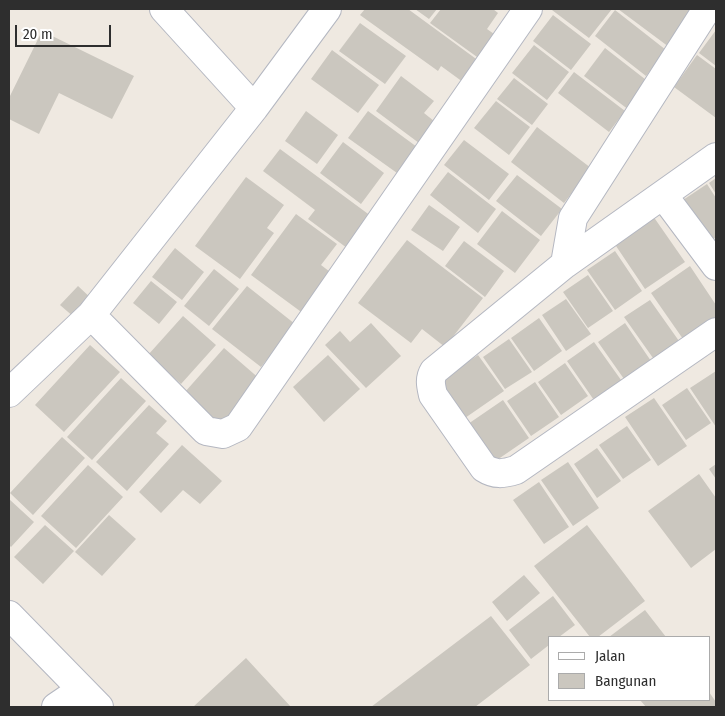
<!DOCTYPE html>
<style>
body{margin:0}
#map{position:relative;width:725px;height:716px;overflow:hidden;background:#efe9e1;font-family:"Fira Sans Condensed",sans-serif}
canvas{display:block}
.frame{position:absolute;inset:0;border:10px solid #2e2e2e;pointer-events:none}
.legend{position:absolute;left:548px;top:636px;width:162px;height:65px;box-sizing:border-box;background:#fff;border:1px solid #ababab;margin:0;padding:6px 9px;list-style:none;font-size:15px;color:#2e2e2e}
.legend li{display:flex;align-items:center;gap:10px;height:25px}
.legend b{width:25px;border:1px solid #ababab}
.scale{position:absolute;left:15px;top:25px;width:96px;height:22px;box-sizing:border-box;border:2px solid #2e2e2e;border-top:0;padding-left:6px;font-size:15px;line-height:18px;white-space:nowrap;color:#2e2e2e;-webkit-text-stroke:4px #fff;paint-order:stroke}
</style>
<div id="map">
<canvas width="725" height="716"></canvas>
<div class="frame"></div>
<ul class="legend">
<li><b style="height:6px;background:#fff"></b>Jalan</li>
<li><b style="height:14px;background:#cbc7bf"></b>Bangunan</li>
</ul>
<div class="scale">20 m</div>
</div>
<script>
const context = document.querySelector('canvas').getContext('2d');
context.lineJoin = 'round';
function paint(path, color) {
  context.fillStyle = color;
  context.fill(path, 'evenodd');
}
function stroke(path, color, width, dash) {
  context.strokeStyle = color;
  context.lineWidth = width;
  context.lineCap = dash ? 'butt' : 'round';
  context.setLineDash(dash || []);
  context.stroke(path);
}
paint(new Path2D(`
 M 365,9 L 408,9 L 483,64 L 467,85 L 441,66 L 438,71 L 360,15 Z
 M 415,9 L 437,9 L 429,19 Z
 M 441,9 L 493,9 L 498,13 L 487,29 L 501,39 L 484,62 L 430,23 Z
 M 553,9 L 612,9 L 589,38 L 552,10 Z
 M 618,9 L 688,9 L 695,14 L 669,47 Z
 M 615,10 L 666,50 L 646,76 L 595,36 Z
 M 553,15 L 591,44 L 571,70 L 533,41 Z
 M 360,23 L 406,56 L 385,84 L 339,51 Z
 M 716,30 L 716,66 L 699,53 Z
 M 42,31 L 134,76 L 112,119 L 59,93 L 39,134 L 9,119 L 9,98 Z
 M 534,45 L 569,72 L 547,100 L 512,73 Z
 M 605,48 L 650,83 L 629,110 L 584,76 Z
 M 332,50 L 379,85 L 358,113 L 311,79 Z
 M 697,55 L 716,69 L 716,118 L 674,87 Z
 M 574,72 L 625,111 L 609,132 L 558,93 Z
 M 401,76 L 434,101 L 424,113 L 439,125 L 423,146 L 376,111 Z
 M 514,78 L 548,104 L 532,125 L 497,99 Z
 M 496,101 L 530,127 L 509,155 L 474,128 Z
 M 306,111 L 338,135 L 317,164 L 285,141 Z
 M 368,111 L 417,147 L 397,173 L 348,138 Z
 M 537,127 L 591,168 L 564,203 L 511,162 Z
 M 464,140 L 509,174 L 489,200 L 444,165 Z
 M 343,142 L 384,173 L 361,204 L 320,173 Z
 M 280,149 L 375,219 L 351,251 L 308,219 L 315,210 L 263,171 Z
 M 448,172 L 496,209 L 478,233 L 430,195 Z
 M 517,175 L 562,209 L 541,236 L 496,201 Z
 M 246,177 L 284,205 L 267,228 L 274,233 L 240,279 L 195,246 Z
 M 716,178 L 716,194 L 709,183 Z
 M 707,184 L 716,198 L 716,237 L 711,241 L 683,200 Z
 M 429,205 L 460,227 L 443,251 L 411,230 Z
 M 502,211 L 540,240 L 515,273 L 477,244 Z
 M 296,214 L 337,244 L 321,265 L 334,275 L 304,314 L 251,275 Z
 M 653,216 L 685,262 L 645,289 L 614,243 Z
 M 407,240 L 483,298 L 445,347 L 422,329 L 411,343 L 358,303 Z
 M 464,241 L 504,271 L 485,297 L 445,266 Z
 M 175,248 L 204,272 L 182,300 L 152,277 Z
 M 615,251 L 642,291 L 615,310 L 587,270 Z
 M 690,266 L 716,305 L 716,317 L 683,339 L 651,293 Z
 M 214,269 L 239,289 L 209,326 L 184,306 Z
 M 588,275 L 613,311 L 588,328 L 563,292 Z
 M 151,281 L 177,302 L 159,324 L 133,303 Z
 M 78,286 L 93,300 L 75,318 L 60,305 Z
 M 247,286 L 295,324 L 261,367 L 212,329 Z
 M 566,299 L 591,334 L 566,351 L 542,315 Z
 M 650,300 L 679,341 L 653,358 L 624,317 Z
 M 183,316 L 216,345 L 181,384 L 148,355 Z
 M 539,318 L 562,351 L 534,371 L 511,338 Z
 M 371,323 L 401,356 L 366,388 L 325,345 L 340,331 L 350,342 Z
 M 625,323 L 651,361 L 624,379 L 598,342 Z
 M 509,339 L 532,372 L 505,389 L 483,357 Z
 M 594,342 L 626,387 L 598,406 L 567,361 Z
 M 90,345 L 120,372 L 64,432 L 35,405 Z
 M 224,348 L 261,380 L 221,425 L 185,392 Z
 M 328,355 L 360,389 L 324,422 L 293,387 Z
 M 478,355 L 504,391 L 465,418 L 439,381 Z
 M 565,363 L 588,396 L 561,415 L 538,382 Z
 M 716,371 L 716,427 L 690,388 Z
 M 121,378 L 146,401 L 92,460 L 67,437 Z
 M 535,382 L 559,417 L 531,436 L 507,401 Z
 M 687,388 L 711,423 L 686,440 L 662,405 Z
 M 654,398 L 687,446 L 658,466 L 625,417 Z
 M 503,400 L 529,438 L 494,462 L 468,424 Z
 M 149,405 L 167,421 L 156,433 L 169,444 L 127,491 L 96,462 Z
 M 627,426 L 651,460 L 623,479 L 599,445 Z
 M 62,437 L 85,458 L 33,515 L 10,493 Z
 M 182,445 L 222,481 L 200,504 L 183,490 L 161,513 L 139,492 Z
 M 597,448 L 621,481 L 597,498 L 574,464 Z
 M 568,462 L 599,508 L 573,526 L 541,480 Z
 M 716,464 L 716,479 L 709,469 Z
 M 88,465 L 123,497 L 76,548 L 41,516 Z
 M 699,474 L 716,498 L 716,549 L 691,568 L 648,511 Z
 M 539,482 L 569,527 L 544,544 L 513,500 Z
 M 9,499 L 34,522 L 11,547 L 9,545 Z
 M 109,515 L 136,539 L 102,576 L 75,552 Z
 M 45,525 L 74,551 L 43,584 L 14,557 Z
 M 587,525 L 645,601 L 598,637 L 590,637 L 534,566 Z
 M 524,575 L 540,593 L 507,621 L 492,602 Z
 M 553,596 L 575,625 L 559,637 L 549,637 L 549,645 L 531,659 L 509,630 Z
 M 645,610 L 666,637 L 609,637 Z
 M 491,616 L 530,665 L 475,707 L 371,707 Z
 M 246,658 L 291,707 L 193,707 Z
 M 709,692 L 716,702 L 716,707 L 646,707 L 640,700 L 709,700 Z`), '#cbc7bf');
const minor = new Path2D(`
 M 164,9 L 254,108
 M 716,157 L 565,264 L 434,371 C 429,379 431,386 433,395 L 484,468 C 495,475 503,474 516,470 L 716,332
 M 663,195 L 716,266
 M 565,264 L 573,218 L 707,9
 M 91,315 L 206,431 L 223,434 L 238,427 L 528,9
 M 9,393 L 91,315 L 254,108 L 327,9
 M 56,707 L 81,690`);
const tertiary = new Path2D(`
 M 9,615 L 99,707`);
stroke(minor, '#b4b7c1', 30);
stroke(tertiary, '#b4b7c1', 30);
stroke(minor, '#fff', 28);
stroke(tertiary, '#fff', 28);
</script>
